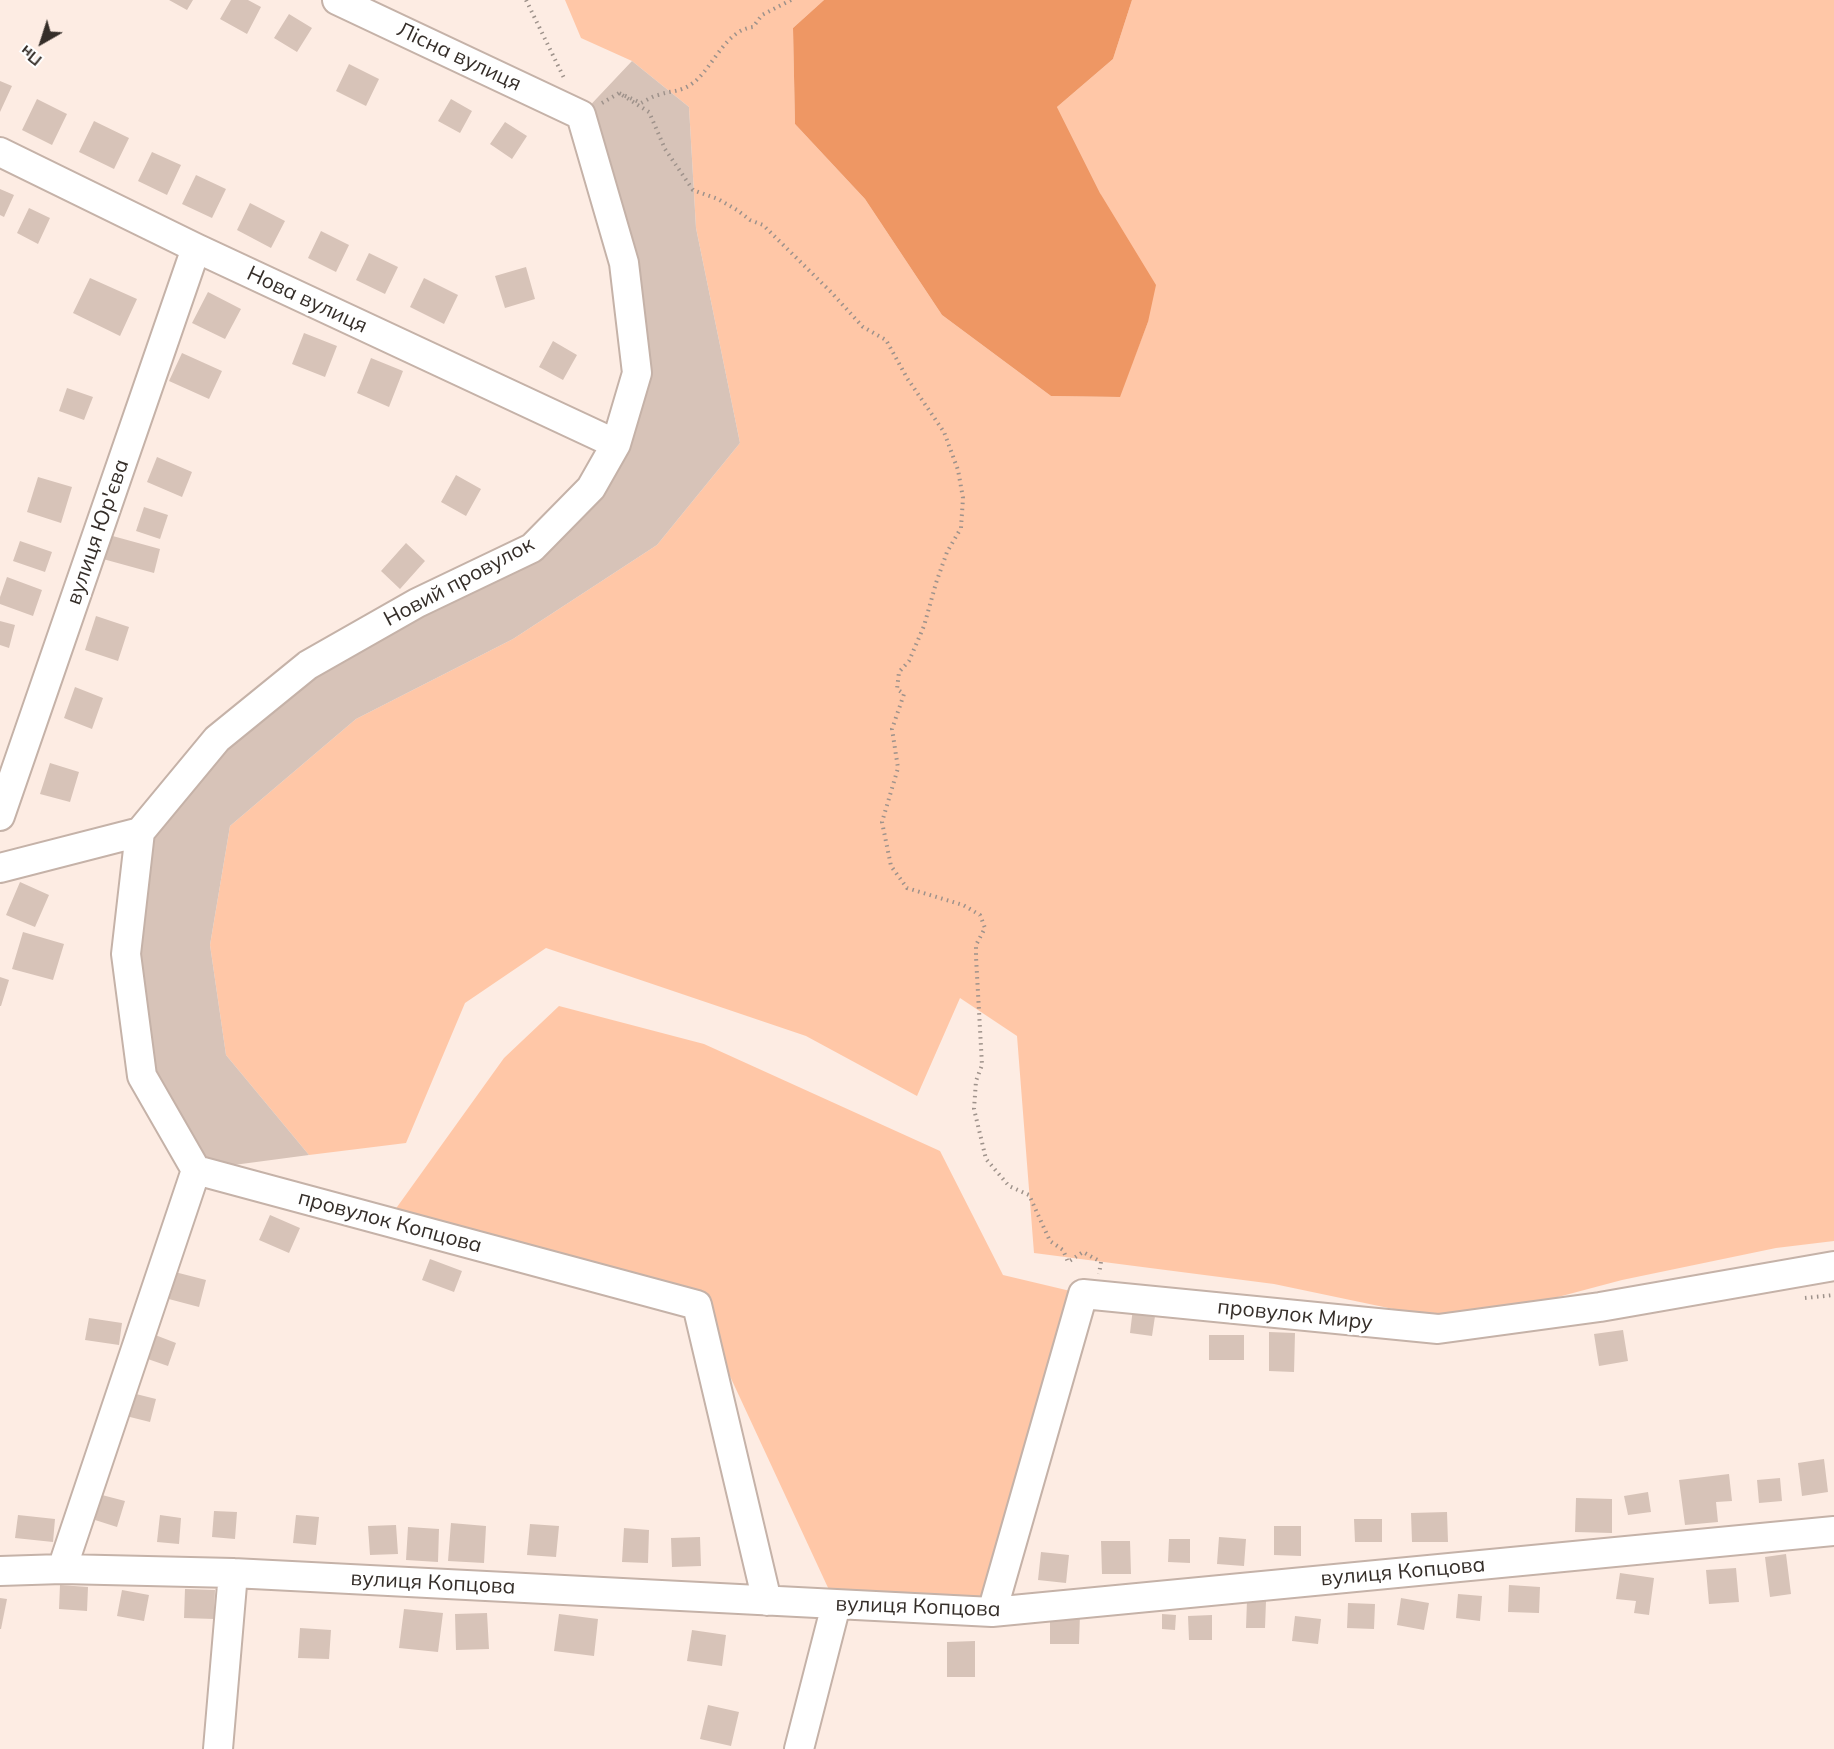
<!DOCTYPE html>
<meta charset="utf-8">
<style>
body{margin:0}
#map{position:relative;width:1834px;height:1749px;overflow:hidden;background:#fdece3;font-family:Mulish,sans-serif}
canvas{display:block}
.north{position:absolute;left:12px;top:12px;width:60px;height:60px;-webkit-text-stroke:4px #fff;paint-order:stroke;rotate:219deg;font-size:16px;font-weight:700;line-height:24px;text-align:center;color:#352e29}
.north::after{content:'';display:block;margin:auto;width:21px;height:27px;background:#352e29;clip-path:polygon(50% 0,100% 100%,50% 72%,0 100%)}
</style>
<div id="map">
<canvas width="1834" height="1749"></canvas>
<div class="north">Пн</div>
</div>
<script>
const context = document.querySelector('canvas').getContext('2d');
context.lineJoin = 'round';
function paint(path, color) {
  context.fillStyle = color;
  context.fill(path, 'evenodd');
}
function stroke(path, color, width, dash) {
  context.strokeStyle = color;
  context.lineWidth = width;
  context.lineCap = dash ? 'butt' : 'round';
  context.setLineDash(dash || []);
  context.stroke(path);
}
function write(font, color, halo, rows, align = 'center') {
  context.font = font + ' Mulish,sans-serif';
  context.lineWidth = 6;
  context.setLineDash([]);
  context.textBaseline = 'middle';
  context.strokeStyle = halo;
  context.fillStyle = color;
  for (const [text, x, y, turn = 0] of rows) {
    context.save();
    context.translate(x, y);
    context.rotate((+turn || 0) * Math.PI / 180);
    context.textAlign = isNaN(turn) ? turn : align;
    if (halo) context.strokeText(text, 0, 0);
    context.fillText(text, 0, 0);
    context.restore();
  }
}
paint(new Path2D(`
 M 565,0 L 824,0 L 793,28 L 795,124 L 865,199 L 942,315 L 1051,396 L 1119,397 L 1148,322 L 1100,193 L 1057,107 L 1113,59 L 1132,0 L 1834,0 L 1834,1241 L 1776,1248 L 1622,1280 L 1460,1323 L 1274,1284 L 1034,1253 L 1017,1036 L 960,998 L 917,1096 L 806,1036 L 546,948 L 465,1003 L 406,1143 L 309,1155 L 226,1055 L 210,945 L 230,826 L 356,719 L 513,639 L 657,545 L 740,443 L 696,228 L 689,107 L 632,61 L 581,38 Z
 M 559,1006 L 704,1044 L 940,1151 L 1003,1275 L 1083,1294 L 992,1612 L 836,1605 L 697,1305 L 387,1221 L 504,1058 Z`), '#ffc7a7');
paint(new Path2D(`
 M 824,0 L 1132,0 L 1113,59 L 1057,107 L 1100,193 L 1156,285 L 1148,322 L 1120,397 L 1051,396 L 942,315 L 865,199 L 795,124 L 793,28 Z`), '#ee9764');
paint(new Path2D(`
 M 169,0 L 193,0 L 187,10 Z
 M 231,0 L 248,0 L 261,7 L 247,34 L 220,19 Z
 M 289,14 L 312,28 L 297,52 L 274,38 Z
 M 632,61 L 689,107 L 696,228 L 740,443 L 657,545 L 513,639 L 356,719 L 230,826 L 210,945 L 226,1055 L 309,1155 L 196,1170 L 142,1076 L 126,954 L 140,832 L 308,665 L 532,548 L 591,488 L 637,373 L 581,115 Z
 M 349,64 L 379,79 L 366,106 L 336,91 Z
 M 0,81 L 12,86 L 0,112 Z
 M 37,99 L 67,114 L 52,145 L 22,130 Z
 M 451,99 L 472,111 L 460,133 L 438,121 Z
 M 94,121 L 129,138 L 114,169 L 79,152 Z
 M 505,122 L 527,136 L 512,159 L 490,144 Z
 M 152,152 L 181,165 L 167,195 L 138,181 Z
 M 196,175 L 226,189 L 212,218 L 182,204 Z
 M 0,189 L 14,195 L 4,217 L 0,215 Z
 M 250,203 L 285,221 L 271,248 L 237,230 Z
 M 29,208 L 50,218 L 38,244 L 17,233 Z
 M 321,231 L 349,245 L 336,272 L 308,258 Z
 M 369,253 L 398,267 L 385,294 L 356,280 Z
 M 526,267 L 535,299 L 505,308 L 495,276 Z
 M 90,278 L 137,299 L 120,336 L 73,313 Z
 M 424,278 L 458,295 L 444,324 L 410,307 Z
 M 208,292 L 241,309 L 225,339 L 192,323 Z
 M 304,333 L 337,346 L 325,377 L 292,364 Z
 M 553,341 L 577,355 L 563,380 L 539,367 Z
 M 182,353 L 222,371 L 209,399 L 169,381 Z
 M 371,358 L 403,371 L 389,407 L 357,393 Z
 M 67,388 L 93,397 L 84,420 L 59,411 Z
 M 157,457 L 192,472 L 182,497 L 147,482 Z
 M 456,475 L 481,489 L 466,516 L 441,502 Z
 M 38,477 L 72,487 L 61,523 L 27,512 Z
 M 144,507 L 168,515 L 160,539 L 136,531 Z
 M 109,535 L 160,549 L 154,573 L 103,559 Z
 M 20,541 L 52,552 L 45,572 L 13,561 Z
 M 406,543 L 425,561 L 400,589 L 381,571 Z
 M 7,577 L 42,590 L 33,616 L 0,604 L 0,597 Z
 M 96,616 L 129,627 L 118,661 L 85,650 Z
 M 0,621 L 15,625 L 9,648 L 0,645 Z
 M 75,687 L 103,698 L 92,729 L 64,718 Z
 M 50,763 L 79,772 L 70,802 L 40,794 Z
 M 20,882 L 49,895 L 35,927 L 6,915 Z
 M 23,932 L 64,944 L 53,980 L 12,969 Z
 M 0,977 L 9,980 L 1,1006 L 0,1006 Z
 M 270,1215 L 300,1228 L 289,1253 L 259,1240 Z
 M 430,1259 L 462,1271 L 454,1292 L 422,1280 Z
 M 171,1271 L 206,1280 L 199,1307 L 165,1298 Z
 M 1134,1300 L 1157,1303 L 1152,1336 L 1130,1333 Z
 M 89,1318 L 122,1323 L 119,1345 L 85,1340 Z
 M 1623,1330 L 1628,1361 L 1599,1366 L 1594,1334 Z
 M 1269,1332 L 1295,1333 L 1294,1372 L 1269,1371 Z
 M 150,1333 L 176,1343 L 168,1366 L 142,1357 Z
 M 1209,1335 L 1244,1335 L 1244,1360 L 1209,1360 Z
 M 132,1393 L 156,1399 L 150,1422 L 126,1416 Z
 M 1824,1459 L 1828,1492 L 1802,1496 L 1798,1463 Z
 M 1729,1474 L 1732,1501 L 1716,1502 L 1718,1522 L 1685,1525 L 1679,1480 Z
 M 1780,1478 L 1782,1501 L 1759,1503 L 1757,1480 Z
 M 1648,1492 L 1651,1512 L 1628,1515 L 1624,1496 Z
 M 102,1495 L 125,1501 L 117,1527 L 95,1520 Z
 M 1576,1498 L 1612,1499 L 1612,1533 L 1575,1532 Z
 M 214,1511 L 237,1512 L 235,1539 L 212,1537 Z
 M 1447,1512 L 1448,1542 L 1412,1542 L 1411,1513 Z
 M 18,1515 L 55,1519 L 53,1542 L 15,1538 Z
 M 160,1515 L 181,1518 L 179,1544 L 157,1542 Z
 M 296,1515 L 319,1517 L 316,1545 L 293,1543 Z
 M 1354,1519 L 1382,1519 L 1382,1542 L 1355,1542 Z
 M 451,1523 L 486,1526 L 484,1563 L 448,1561 Z
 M 530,1524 L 559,1526 L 556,1557 L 527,1555 Z
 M 396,1525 L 398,1554 L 370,1555 L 368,1526 Z
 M 1274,1526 L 1301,1526 L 1301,1556 L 1274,1555 Z
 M 408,1527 L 439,1529 L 438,1562 L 406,1560 Z
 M 624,1528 L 649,1530 L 648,1563 L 622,1562 Z
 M 700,1537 L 701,1566 L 672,1567 L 671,1538 Z
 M 1219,1537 L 1246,1539 L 1244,1566 L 1217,1564 Z
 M 1169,1539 L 1190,1539 L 1190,1563 L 1168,1562 Z
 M 1101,1541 L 1130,1541 L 1131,1574 L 1102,1574 Z
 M 1041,1552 L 1069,1555 L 1066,1583 L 1038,1580 Z
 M 1786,1554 L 1791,1594 L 1770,1597 L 1765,1557 Z
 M 1736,1568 L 1739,1602 L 1709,1604 L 1706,1570 Z
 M 1620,1573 L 1654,1578 L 1649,1615 L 1634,1613 L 1636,1601 L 1616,1599 Z
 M 60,1585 L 88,1587 L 87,1611 L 59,1609 Z
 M 1509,1585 L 1540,1587 L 1539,1613 L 1508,1612 Z
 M 185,1589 L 215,1590 L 214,1619 L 184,1618 Z
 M 122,1590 L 149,1595 L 144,1621 L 117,1616 Z
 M 1458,1594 L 1482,1596 L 1480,1621 L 1456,1618 Z
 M 0,1598 L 7,1599 L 1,1629 L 0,1629 Z
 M 1401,1598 L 1429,1603 L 1424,1630 L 1397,1625 Z
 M 1247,1600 L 1266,1601 L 1265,1628 L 1246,1628 Z
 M 1348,1603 L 1375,1604 L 1374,1629 L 1347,1628 Z
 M 404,1609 L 443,1613 L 438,1652 L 399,1648 Z
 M 487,1613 L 489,1649 L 456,1650 L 455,1614 Z
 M 1050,1613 L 1080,1614 L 1079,1644 L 1050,1644 Z
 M 559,1614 L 598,1619 L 594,1656 L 554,1651 Z
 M 1162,1614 L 1176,1615 L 1175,1630 L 1162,1629 Z
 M 1212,1615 L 1212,1640 L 1189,1640 L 1188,1616 Z
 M 1295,1616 L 1321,1619 L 1318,1644 L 1292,1641 Z
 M 300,1628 L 331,1630 L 329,1659 L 298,1658 Z
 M 692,1630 L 726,1635 L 722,1666 L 687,1661 Z
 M 975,1641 L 975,1677 L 947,1677 L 947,1642 Z
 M 708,1705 L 739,1712 L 731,1746 L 700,1739 Z`), '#d7c3b8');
const minor = new Path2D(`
 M 0,152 L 196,248 L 616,444
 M 0,816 L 196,248
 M 140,832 L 126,954 L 142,1076 L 196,1170
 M 0,868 L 140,832 L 217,739 L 308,665 L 417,603 L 532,548 L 591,488 L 616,444 L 637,373 L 624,263 L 581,115 L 337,0
 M 196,1170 L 697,1305 L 767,1601
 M 62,1569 L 196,1170
 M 0,1571 L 62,1569 L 233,1573 L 992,1612 L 1834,1531
 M 992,1612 L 1083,1294 L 1438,1329 L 1600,1307 L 1834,1266
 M 218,1749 L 233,1573
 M 799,1749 L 836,1605`);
stroke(minor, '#c5b2a8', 32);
stroke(new Path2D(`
 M 526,0 L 565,80
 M 791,0 L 762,15 L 753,27 C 725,30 713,68 693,83 C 679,93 672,90 658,95 C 653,96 647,100 641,103 L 619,93 L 649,112 L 665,149 L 693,190 L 718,199 L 737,210 L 750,220 L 763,225 L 830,291 L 863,327 L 886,340 L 907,378 L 944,432 L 958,470 L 963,498 L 961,528 L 947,552 L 936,583 L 924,626 L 909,661 L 899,672 L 897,689 L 904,694 L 892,729 L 898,768 L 882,822 L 891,866 L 907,888 L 963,905 L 980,915 L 985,928 L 976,945 L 976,957 L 982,1065 L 976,1081 L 974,1109 L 986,1159 L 1009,1186 L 1029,1195 L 1050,1241 L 1063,1250 L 1068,1262 L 1083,1252 L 1101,1262 L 1099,1274
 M 602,103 L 619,93
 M 1805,1298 L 1834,1295`), '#9e928b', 4, [1.5, 4.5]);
stroke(minor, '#fff', 28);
write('21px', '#352e29', '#fff', [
 ["Лісна вулиця",459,57,25],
 ["Нова вулиця",307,300,25],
 ["вулиця Юр'єва",98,532,-71],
 ["Новий провулок",459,582,-28],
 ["провулок Копцова",390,1222,15],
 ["провулок Миру",1295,1315,6],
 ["вулиця Копцова",1403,1572,-5],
 ["вулиця Копцова",433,1583,3],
 ["вулиця Копцова",918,1607,2]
]);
</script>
